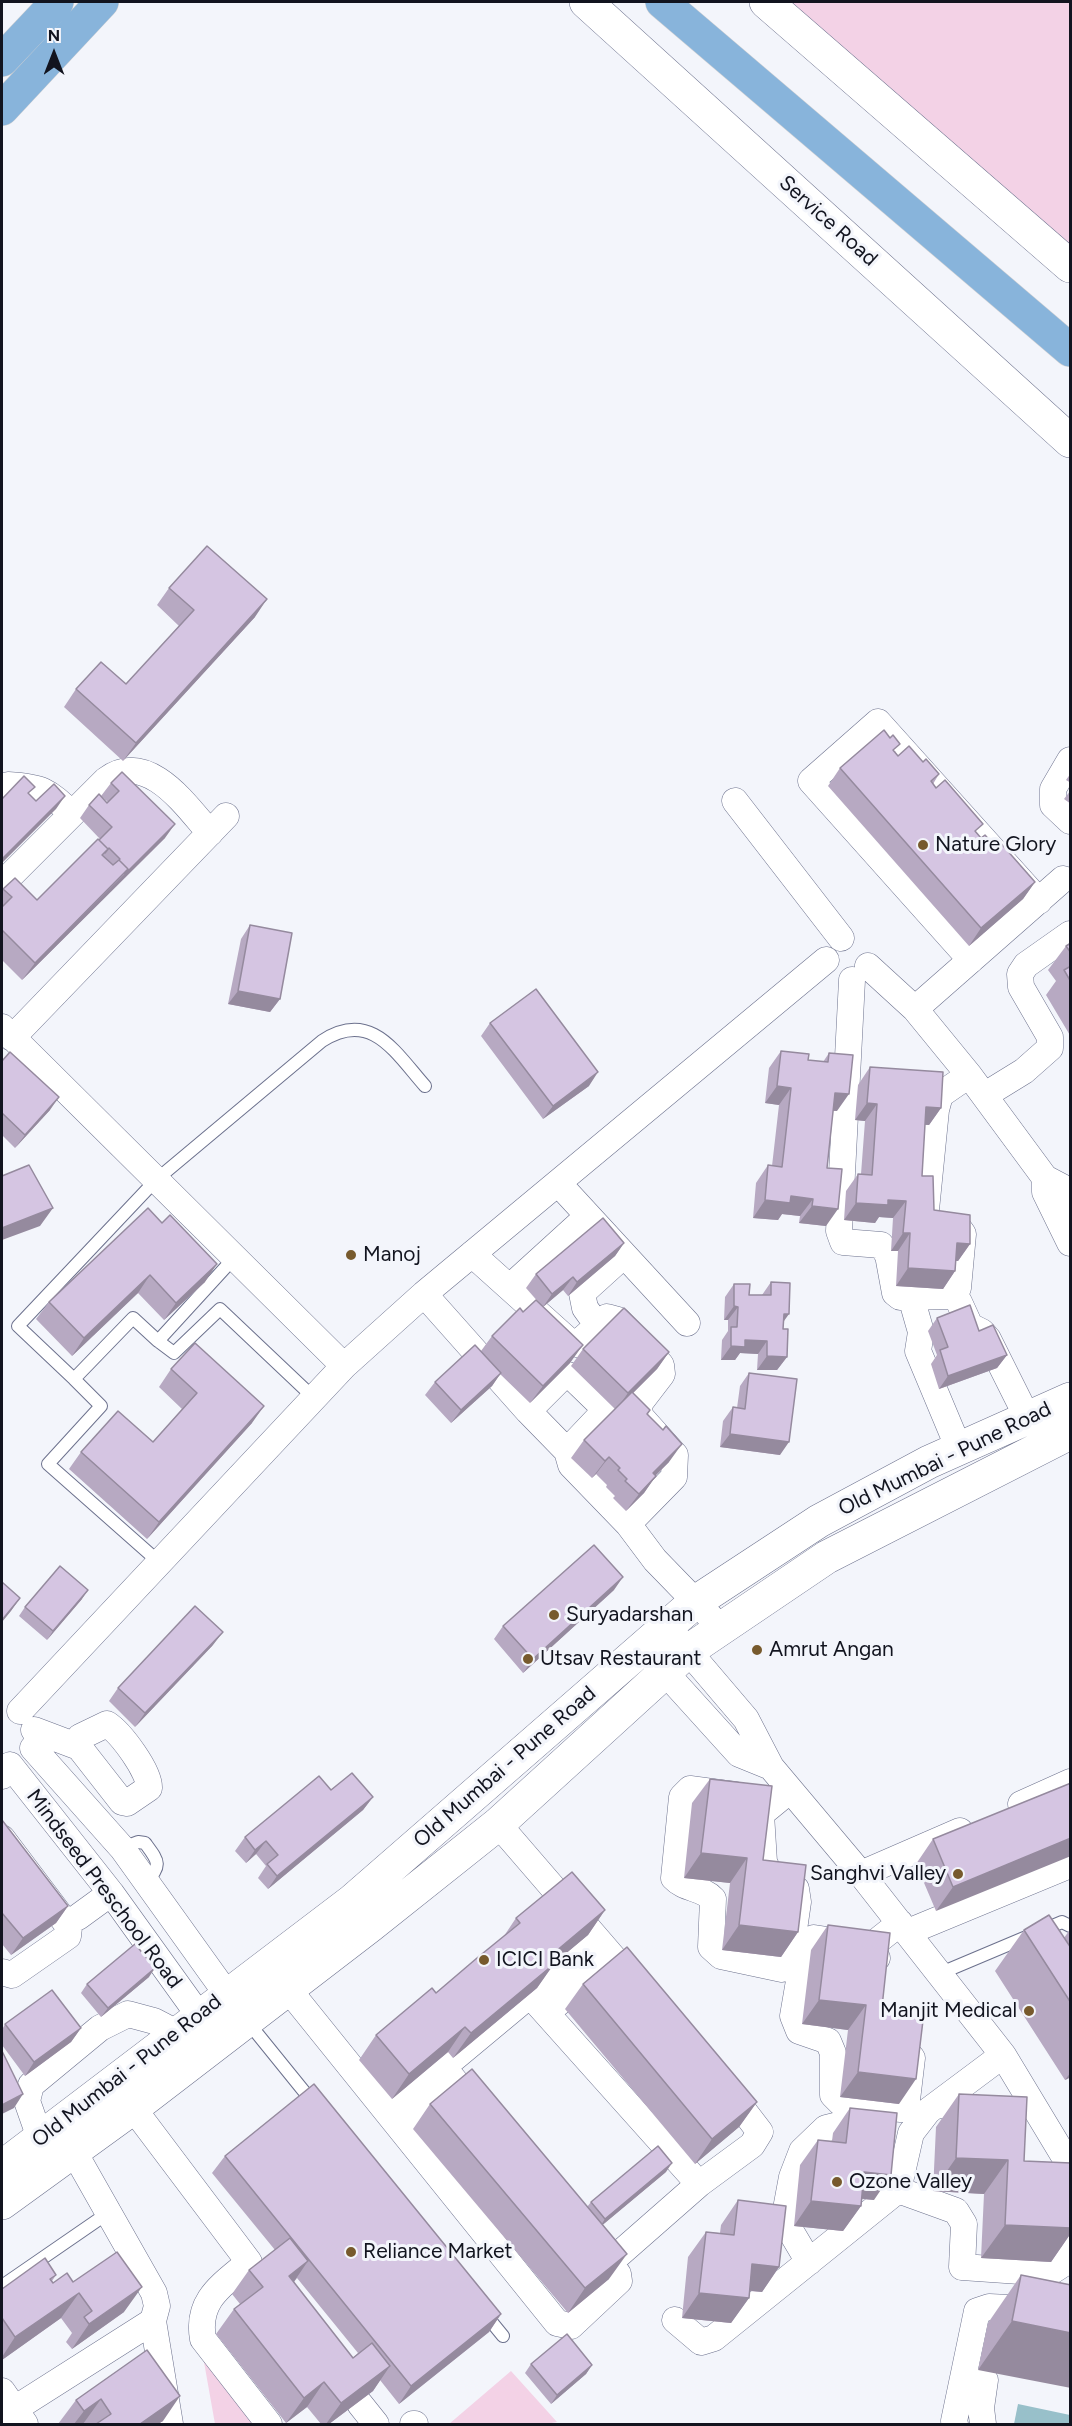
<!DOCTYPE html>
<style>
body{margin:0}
#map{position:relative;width:1072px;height:2426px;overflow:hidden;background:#f3f5fb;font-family:Figtree,sans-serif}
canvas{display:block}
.frame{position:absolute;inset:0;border:3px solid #12141f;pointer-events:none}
.north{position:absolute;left:24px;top:24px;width:60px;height:60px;-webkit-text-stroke:4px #f3f5fb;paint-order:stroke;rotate:0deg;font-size:16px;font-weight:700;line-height:24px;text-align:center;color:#12141f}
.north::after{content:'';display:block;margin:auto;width:21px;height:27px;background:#12141f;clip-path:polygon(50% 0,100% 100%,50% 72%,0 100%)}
</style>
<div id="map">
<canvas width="1072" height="2426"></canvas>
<div class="frame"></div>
<div class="north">N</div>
</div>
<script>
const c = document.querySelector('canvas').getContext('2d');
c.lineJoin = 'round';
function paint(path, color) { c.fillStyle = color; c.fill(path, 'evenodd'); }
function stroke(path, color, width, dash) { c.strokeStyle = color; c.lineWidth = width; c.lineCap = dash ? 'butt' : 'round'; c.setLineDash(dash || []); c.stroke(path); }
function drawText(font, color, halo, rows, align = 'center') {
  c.font = font + ' Figtree,sans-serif'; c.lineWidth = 6; c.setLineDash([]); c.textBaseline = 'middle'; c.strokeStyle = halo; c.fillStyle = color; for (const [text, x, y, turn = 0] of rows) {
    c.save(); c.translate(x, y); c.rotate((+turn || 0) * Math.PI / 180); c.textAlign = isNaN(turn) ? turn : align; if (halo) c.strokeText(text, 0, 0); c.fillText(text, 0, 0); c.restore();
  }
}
paint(new Path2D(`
 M791,2H1070V244L812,21Z
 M216,2353L276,2424H215L204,2362Z
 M511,2371L557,2422L546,2424H449Z`), '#f3d2e6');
paint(new Path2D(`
 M1018,2404L1070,2415V2424H1014Z`), '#98c0ca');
const service = new Path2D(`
 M234,1258L158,1341L133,1318L74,1379L18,1326L156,1180L322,1041C371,1009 395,1052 425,1086
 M158,1341L174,1353L220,1309L314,1398
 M74,1379L101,1406L48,1464L160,1563
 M122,1848L138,1842L145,1843C159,1862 162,1864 146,1883
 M941,1973L1062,1922L1070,1926
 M247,2021L315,2105
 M2,2286L108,2213
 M485,2314L503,2336`);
const minor = new Path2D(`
 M1070,760L1053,789V805L1070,821
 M2,792L8,785C42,787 47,790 72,814
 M735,801L841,938
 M2,884L106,780C148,749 186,806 210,833
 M971,960L811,781L878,722L1039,901
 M868,966L915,1009L969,1075L1045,1178L1062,1187L1070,1201
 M852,980L839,1231L843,1242L881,1245L888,1255L895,1293L900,1297L953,1296L958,1288L963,1234L958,1227H956
 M915,1009L1063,879
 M2,1027L344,1366
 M12,1038L226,816
 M985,1095L1024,1071L1050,1048V1037L1021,987L1020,974L1026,965L1070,934
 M1045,1178V1192L1070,1243
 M558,1183L687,1323
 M926,1210L936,1110L940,1095L969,1075
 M472,1254L570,1342L577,1344L607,1317L618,1320L661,1365L662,1374L639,1404L640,1416L675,1455L674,1477L628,1524
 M510,1287L588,1216
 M424,1294L528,1411L567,1451L571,1465L628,1524L655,1560L721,1628
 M911,1297L921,1332L918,1351L959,1449
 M959,1302L970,1326L982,1332L988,1339L1028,1419
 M598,1326L585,1308L582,1293L624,1255
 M528,1411L565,1374L571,1376L602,1406L603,1413L567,1451
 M653,1659L739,1754L771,1767L746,1719L677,1638
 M20,1711L344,1366L424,1294L826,960
 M34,1730L79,1747L122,1802L127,1803L149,1788C150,1772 121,1733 107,1724L80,1737L79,1747
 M33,1748L122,1848L239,2011
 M771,1767L861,1874L1003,2055L1070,2166
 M2,1776L10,1765L111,1893L211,2032
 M735,1795L690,1789L682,1797L674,1878C685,1890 702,1887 713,1899L711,1947L721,1956L782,1969L789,1964L798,1902L796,1889L771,1877L764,1862L761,1814L789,1791
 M1021,1804L1070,1782
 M498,1824L636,1984
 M2,1838L69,1927L68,1936L12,1975L2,1972
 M861,1874L960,1831
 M78,1917L111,1893
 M908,1932L1070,1865
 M853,1944L814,1938L805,1946L793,2016L799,2031L828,2041L833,2053V2095L841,2103L901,2109L907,2100L912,2058
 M877,1958L871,1946L900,1923
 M274,1979L288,1989L557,2323L571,2326L619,2281L618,2274L593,2244
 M530,1995L699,2184
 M546,2013L613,1958
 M444,2068L478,2109
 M939,2104L982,2114
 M133,2108L249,2262C222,2285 196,2300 203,2339L269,2424
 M388,2113L597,1939
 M402,2130L451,2091
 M40,2138L27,2101L31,2085L100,2028L128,2014L154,2021L177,2033
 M74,2152L154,2293L157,2306L153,2321L170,2424
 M898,2190L956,2211L964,2224L962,2267L1049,2273L1063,2264L1064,2208
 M809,2262L784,2220L792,2177L802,2151L826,2128L842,2124L872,2128
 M609,2263L699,2184L752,2145L760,2132L727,2089
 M675,2320L701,2342L714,2338L898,2190L911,2133L928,2111L1003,2055
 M2,2391L25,2424
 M360,2404L376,2424
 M2,2417L153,2321
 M413,2424H415
 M955,2424L954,2421L977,2311L989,2307L1070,2311
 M983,2424L981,2408L985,2380`);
const secondary = new Path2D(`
 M586,2L1070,441
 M766,2L1070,266
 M2,2167L352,1901L694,1603L819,1521L929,1462L1070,1399
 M2,2203L133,2108L370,1926L498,1824L688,1651L827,1557L1070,1433`);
const trunk = new Path2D(`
 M662,2L1070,350
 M2,60L57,2
 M2,109L102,2`);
stroke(service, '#6c718d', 14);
stroke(minor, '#6c718d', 27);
stroke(secondary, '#6c718d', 34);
stroke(trunk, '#d0d0d2', 34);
stroke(service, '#fff', 12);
stroke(minor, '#fff', 26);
stroke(secondary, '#fff', 33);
stroke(trunk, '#88b4db', 33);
paint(new Path2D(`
 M169,588L255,617L123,761L64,707L76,689L126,684L179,626L157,605Z
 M895,751L898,756L923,762L939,774L933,784L981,838L993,844L1035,882L1023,899L969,946L828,786L840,768Z
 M1071,773V783L1066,780Z
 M111,783L165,838L22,980L2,960V892L3,889L37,900L100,839L80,818L89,805L108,802L101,796Z
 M1071,790V804L1064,799Z
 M250,925L280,999L270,1012L228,1004L241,939Z
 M1071,942V1037L1046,995L1056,981L1048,970L1066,946Z
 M490,1023L589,1086L543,1119L481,1036Z
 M781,1051L808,1060L823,1062L829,1053L837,1111H833L827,1168L826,1226L799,1223L800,1216L782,1214L778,1220L753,1218L756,1183L768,1165L772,1166L779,1105L765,1103L769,1068Z
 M2,1061L50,1110L15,1148L2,1135Z
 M870,1067L941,1108L929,1125H925L922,1176L934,1210L970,1244L958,1261H956L955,1271L943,1289L896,1286L898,1251H891L893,1218L879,1217L875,1223L844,1220L846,1191L858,1174H861L865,1121L855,1120L858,1085Z
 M162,1223L205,1282L164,1320L138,1293L72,1356L36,1319L49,1302Z
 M624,1243L615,1256L568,1296L563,1290L543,1307L570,1363L530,1403L500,1374L492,1386L451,1423L425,1395L435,1382L481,1351L492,1336L523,1312L540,1304L526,1288L536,1274Z
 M771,1282L784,1322L783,1329L787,1357L777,1370H757L758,1354L740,1353L735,1360H721L722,1340L728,1331V1320H724L725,1297L734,1284L749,1295H762Z
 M937,1318L979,1331L1007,1355L997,1368L939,1389L931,1364L937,1355L928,1331Z
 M583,1349L669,1352L657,1369L633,1393L648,1414L669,1462L656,1475L644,1493L626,1511L613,1498L615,1496L606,1487L607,1485L596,1474L592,1478L571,1458L584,1440L615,1409L571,1366Z
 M171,1369L252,1423L147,1539L69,1469L81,1452L153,1442L182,1409L159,1387Z
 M749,1373L780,1455L720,1447L723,1421L733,1407L737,1408L740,1386Z
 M614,1590L523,1673L494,1639L503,1626Z
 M82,1599L47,1640L19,1616L25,1607Z
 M213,1645L135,1727L109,1701L118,1688Z
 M710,1779L763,1860L798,1932L781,1957L722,1950L730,1883L684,1878L692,1803Z
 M1071,1783L936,1911L916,1864L933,1839Z
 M331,1790L373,1797L363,1810L268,1889L258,1878L266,1866L256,1854L246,1863L235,1851L245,1837Z
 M2,1820L68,1906L56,1923L11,1955L2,1944Z
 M605,1910L588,1935L554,1963L537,1988L453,2058L448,2052L392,2099L359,2060L376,2035L436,1993L504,1936L516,1918Z
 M828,1925L882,2007L899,2104L840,2097L848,2030L802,2024L811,1950Z
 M1071,1928V2077L1065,2080L995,1971L1024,1930L1064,1938Z
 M149,1977L101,2017L81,1993L87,1984Z
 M583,1984L757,2102L739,2127L695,2164L565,2009Z
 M5,2024L81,2028L71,2042L25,2076L2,2045V2030Z
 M959,2094L1024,2161L1071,2163V2233L1051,2262L981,2258L984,2194L933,2191L936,2127Z
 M430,2104L587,2207L591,2202L666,2172L602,2225L609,2279L568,2313L413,2129Z
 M850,2108L874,2200L861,2199V2206L843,2231L794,2226L800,2165L818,2140L832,2141L833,2133Z
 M225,2156L501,2314L489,2332L399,2404L380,2380L373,2391L329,2424H321L307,2407L286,2423L216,2334L234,2309L240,2304L232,2294L249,2270L275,2250L212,2173ZM297,2278L358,2353L353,2358L294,2282Z
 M738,2200L779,2267L762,2292L749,2291V2298L731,2323L682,2318L688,2257L706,2232L720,2233L721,2225Z
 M56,2275L52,2281L53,2283L73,2282L124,2312L72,2349L66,2342L72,2333L61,2318L2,2360V2289Z
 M1021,2275L1071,2285L978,2370L988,2323Z
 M147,2350L163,2421L158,2424H58L76,2400Z
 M531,2364L592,2365L586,2374L551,2404L525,2373Z`), '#b7a9c2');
paint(new Path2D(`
 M267,599L255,617L123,761L136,743Z
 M65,796L56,809L2,863V859Z
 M175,824L165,838L22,980L35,963Z
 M1035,882L1023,899L969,946L981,928Z
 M238,991L280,999L270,1012L228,1004Z
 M598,1072L589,1086L543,1119L553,1106Z
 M777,1086L791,1088L779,1105L765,1103Z
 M835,1093L849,1094L837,1111L823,1110Z
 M59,1097L50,1110L15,1148L25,1135Z
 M867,1103L877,1104L865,1121L855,1120Z
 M926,1107L941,1108L929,1125L914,1124Z
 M791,1196L813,1199L800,1216L782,1214L778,1220L753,1218L765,1200Z
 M888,1200L906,1201L893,1218L879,1217L875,1223L844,1220L856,1203Z
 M812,1206L838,1209L826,1226L799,1223Z
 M53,1208L40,1226L2,1240V1228Z
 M903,1233H910L898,1251H891Z
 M624,1243L615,1256L568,1296L577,1282Z
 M957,1243L970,1244L958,1261L945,1260Z
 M217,1264L205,1282L164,1320L176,1303Z
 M908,1268L955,1271L943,1289L896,1286Z
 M150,1275L138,1293L72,1356L84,1338Z
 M573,1277L563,1290L543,1307L552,1294Z
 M734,1306L738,1307L728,1320H724Z
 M784,1314H789L779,1328Z
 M745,1340L767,1341L758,1354L740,1353L735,1360H721L731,1346Z
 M583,1345L570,1363L530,1403L543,1386Z
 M669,1352L657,1369L616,1410L628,1393Z
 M1007,1355L997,1368L939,1389L948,1376Z
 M767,1356L787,1357L777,1370H757Z
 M501,1373L492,1386L451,1423L461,1410Z
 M264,1406L252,1423L147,1539L159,1522Z
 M730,1434L789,1442L780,1455L720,1447Z
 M682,1444L669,1462L641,1490L653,1473Z
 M609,1457L596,1474L592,1478L605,1461Z
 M656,1476L644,1493L626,1511L639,1494Z
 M623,1577L614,1590L523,1673L533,1659Z
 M88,1590L82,1599L47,1640L53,1631Z
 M20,1598L11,1611L2,1622V1620Z
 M223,1632L213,1645L135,1727L145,1713Z
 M373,1797L363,1810L268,1889L277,1876Z
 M1071,1838V1856L936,1911L953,1887Z
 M266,1841L256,1854L246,1863L255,1850Z
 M701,1853L747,1858L730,1883L684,1878Z
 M68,1906L56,1923L11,1955L23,1938Z
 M605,1910L588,1935L532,1982L549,1957Z
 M739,1925L798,1932L781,1957L722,1950Z
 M554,1964L537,1988L453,2058L471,2033Z
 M155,1968L149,1977L101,2017L108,2008Z
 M819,2000L866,2005L848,2030L802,2024Z
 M465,2027L448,2052L392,2099L409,2074Z
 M81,2028L71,2042L25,2076L34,2062Z
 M858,2072L916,2079L899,2104L840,2097Z
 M1071,2072V2077L1065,2080Z
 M23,2094L14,2108L2,2114V2105Z
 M757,2102L739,2127L695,2164L712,2139Z
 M956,2158L1008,2160L984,2194L933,2191Z
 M672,2163L666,2172L599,2228L605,2219Z
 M864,2172L891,2175L874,2200L847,2197Z
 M811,2201L861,2206L843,2231L794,2226Z
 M1005,2225L1071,2228V2233L1051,2262L981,2258Z
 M627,2254L609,2279L568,2313L585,2288Z
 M308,2261L291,2286L289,2276Z
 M752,2264L779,2267L762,2292L735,2289Z
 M142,2287L124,2312L72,2349L89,2324Z
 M79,2293L61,2318L2,2360V2357L15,2337Z
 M699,2293L749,2298L731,2323L682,2318Z
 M501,2314L489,2332L399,2404L411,2386Z
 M1012,2321L1071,2333V2388L978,2370Z
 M592,2365L586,2374L551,2404L557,2395Z
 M390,2366L373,2391L329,2424H326L341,2403Z
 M324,2382L307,2407L286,2423L304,2398Z
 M180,2396L163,2421L158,2424H140Z
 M101,2399L83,2424H74L84,2411Z`), '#958a9e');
const building = new Path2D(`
 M207,546L267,599L136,743L76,689L101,662L126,684L194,610L169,588Z
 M884,730L890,738L893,735L900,744L893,750L898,756L909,746L923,762L926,759L939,774L931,781L936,788L945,780L983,824L975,831L981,838L985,835L993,844L998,840L1035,882L981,928L840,768Z
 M122,772L175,824L125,874L128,869L119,860L120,859L109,848L105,853L108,849L99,840L112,827L89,805L99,794L107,803L119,791L111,783Z
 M24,776L35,787L28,793L36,801L54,784L65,796L2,859V799Z
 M98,839L108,849L102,855L113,865L119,860L128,869L35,963L2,930V907L12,897L3,889L15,878L37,900Z
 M250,925L292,933L280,999L238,991Z
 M1071,943V953L1066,946Z
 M1071,966V982L1064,970Z
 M536,989L598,1072L553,1106L490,1023Z
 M781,1051L809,1054L808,1060L828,1062L829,1053L853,1055L849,1094L835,1093L827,1168L842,1169L838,1209L812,1206L813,1199L791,1196L790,1203L765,1200L768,1165L782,1167L791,1088L777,1086Z
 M10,1052L59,1097L25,1135L2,1113V1061Z
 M870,1067L943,1072L941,1108L926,1107L922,1176H933L934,1210L970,1215V1244L957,1243L955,1271L908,1268L910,1233H903L906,1201L888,1200V1205L856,1203L858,1174L872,1175L877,1104L867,1103Z
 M29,1165L53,1208L2,1228V1176Z
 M148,1208L162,1223L170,1215L217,1264L176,1303L150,1275L84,1338L49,1302Z
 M603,1218L624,1243L577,1282L573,1277L552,1294L536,1274Z
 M771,1282L790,1283L789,1314H784L783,1329H788L787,1357L767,1356V1341L745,1340V1347L731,1346V1327H737L738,1307L734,1306V1284H750L749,1295H771Z
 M536,1300L583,1345L543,1386L492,1336L520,1308L523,1312Z
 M970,1305L979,1331L993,1325L1007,1355L948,1376L940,1350L948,1347L937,1318Z
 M624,1308L669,1352L628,1393L583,1349Z
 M195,1343L264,1406L159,1522L81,1452L118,1411L153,1442L197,1393L171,1369Z
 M475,1345L501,1373L461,1410L435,1382Z
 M749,1373L797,1379L789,1442L730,1434L733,1407L745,1409Z
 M632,1392L650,1410L647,1414L663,1430L666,1426L682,1444L653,1473L656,1476L639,1494L625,1481L627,1479L618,1470L620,1468L609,1457L605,1461L584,1440Z
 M594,1545L623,1577L533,1659L503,1626Z
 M60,1566L88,1590L53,1631L25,1607Z
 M2,1582L20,1598L2,1620Z
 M195,1606L223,1632L145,1713L118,1688Z
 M352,1773L373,1797L277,1876L267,1864L278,1855L266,1841L255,1850L245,1837L319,1776L331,1790Z
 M710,1779L772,1786L763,1860L806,1865L798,1932L739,1925L747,1858L701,1853Z
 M1071,1783V1838L953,1887L933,1839Z
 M2,1820L68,1906L23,1938L2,1913Z
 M572,1872L605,1910L549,1957L554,1964L512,1999L471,2033L465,2027L409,2074L376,2035L432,1988L436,1993L477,1958L520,1923L516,1918Z
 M1049,1915L1071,1948V2003L1024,1930Z
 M828,1925L890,1933L882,2007L924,2012L916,2079L858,2072L866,2005L819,2000Z
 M135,1944L155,1968L108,2008L87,1984Z
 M627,1947L757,2102L712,2139L583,1984Z
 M52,1990L81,2028L34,2062L5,2024Z
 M2,2051L23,2094L2,2105Z
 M472,2069L627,2254L585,2288L430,2104Z
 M314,2084L501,2314L411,2386L225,2156Z
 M959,2094L1027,2097L1024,2161L1071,2163V2228L1005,2225L1008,2160L956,2158Z
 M850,2108L897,2113L891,2175L864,2172L861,2206L811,2201L818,2140L846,2143Z
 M658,2146L672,2163L605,2219L591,2202Z
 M738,2200L786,2206L779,2267L752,2264L749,2298L699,2293L706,2232L734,2235Z
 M290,2238L308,2261L289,2276L353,2358L372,2343L390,2366L341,2403L324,2382L304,2398L234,2309L263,2287L249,2270Z
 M117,2252L142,2287L89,2324L84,2317L92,2311L79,2293L15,2337L2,2318V2289L45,2258L56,2275L50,2279L53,2283L67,2273L73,2282Z
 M1021,2275L1071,2285V2333L1012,2321Z
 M567,2334L592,2365L557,2395L531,2364Z
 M147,2350L180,2396L140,2424H96L111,2414L101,2399L84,2411L76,2400Z`);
paint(building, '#d5c5e2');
stroke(building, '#958a9e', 1.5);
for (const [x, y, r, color] of [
 [923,845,6,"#775a2d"],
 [351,1255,6,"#775a2d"],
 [554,1615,6,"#775a2d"],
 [757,1650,6,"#775a2d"],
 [528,1659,6,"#775a2d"],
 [958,1874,6,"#775a2d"],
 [484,1960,6,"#775a2d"],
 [1029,2011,6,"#775a2d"],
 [837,2182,6,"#775a2d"],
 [351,2252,6,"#775a2d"]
]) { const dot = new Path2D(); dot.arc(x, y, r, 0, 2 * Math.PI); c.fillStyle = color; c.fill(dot); stroke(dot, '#f3f5fb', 2); }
drawText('21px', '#12141f', '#f3f5fb', [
 ["Service Road",828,221,42],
 ["Old Mumbai - Pune Road",945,1459,-26],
 ["Old Mumbai - Pune Road",505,1767,-41],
 ["Mindseed Preschool Road",104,1889,53],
 ["Old Mumbai - Pune Road",127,2071,-38]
]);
drawText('21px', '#12141f', '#f3f5fb', [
 ["Nature Glory",935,845],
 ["Manoj",363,1255],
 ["Suryadarshan",566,1615],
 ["Amrut Angan",769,1650],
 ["Utsav Restaurant",540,1659],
 ["Sanghvi Valley",946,1874,"right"],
 ["ICICI Bank",496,1960],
 ["Manjit Medical",1017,2011,"right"],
 ["Ozone Valley",849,2182],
 ["Reliance Market",363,2252]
], 'left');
</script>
